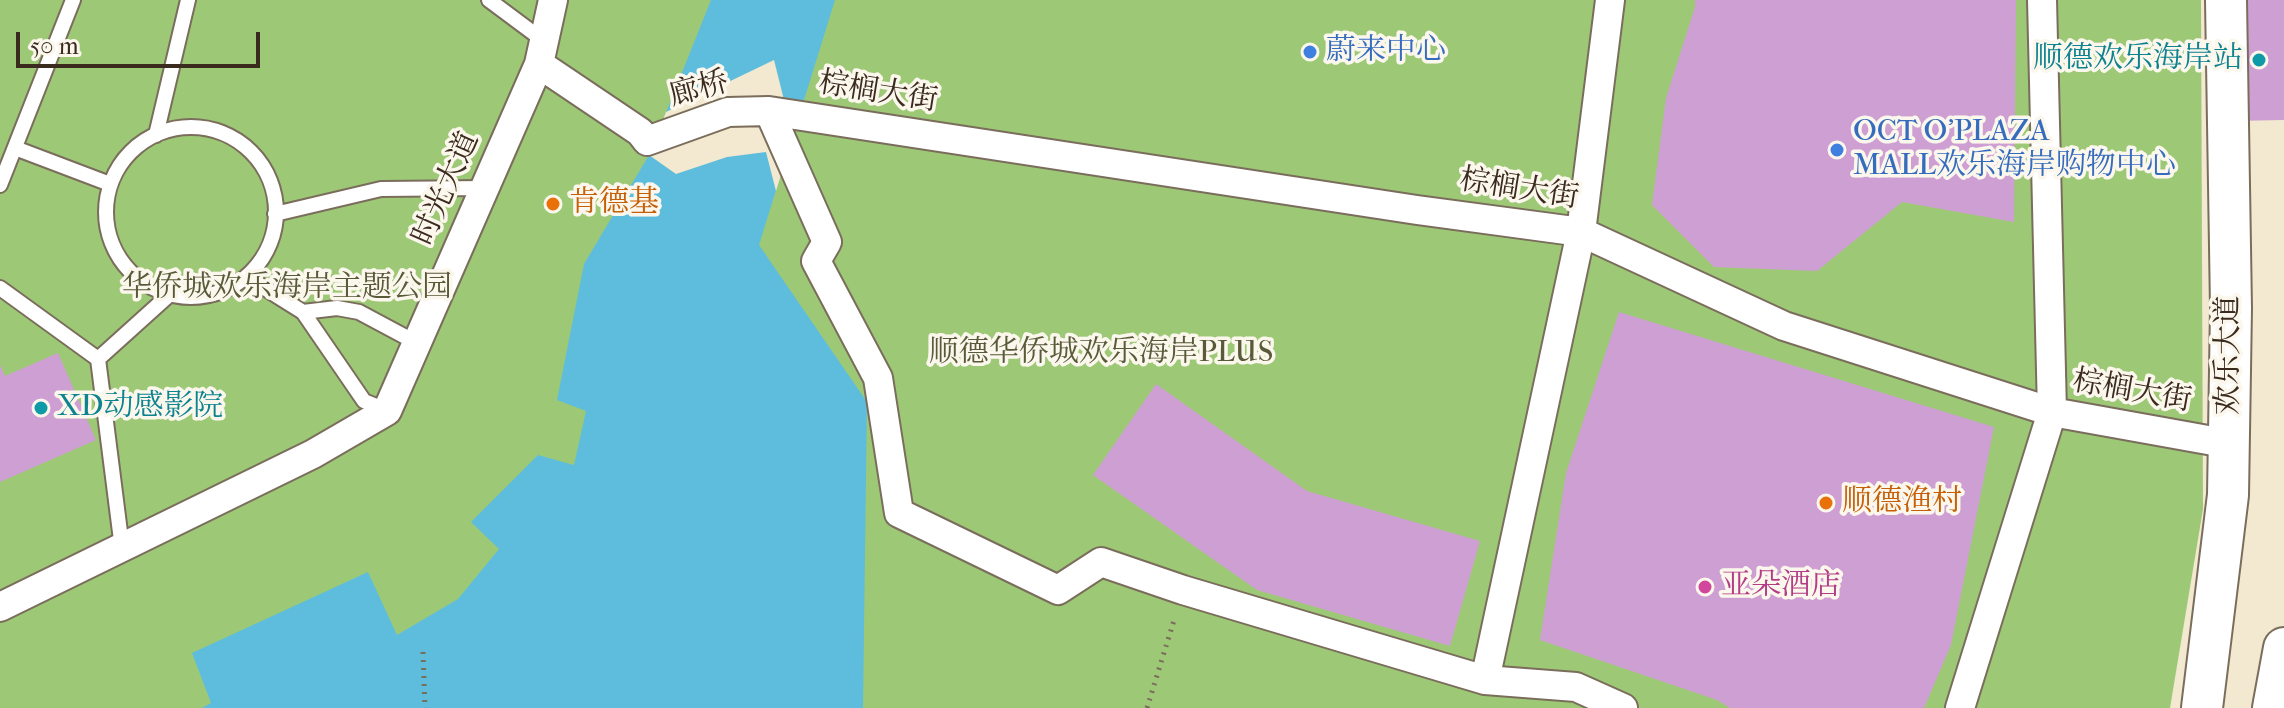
<!DOCTYPE html>
<meta charset="utf-8">
<style>
body{margin:0}
#map{position:relative;width:2284px;height:708px;overflow:hidden;background:#f2e9d0;font-family:"IM FELL French Canon",serif}
canvas{display:block}
.scale{position:absolute;left:16px;top:32px;width:244px;height:36px;box-sizing:border-box;border:4px solid #3b2a1e;border-top:0;padding-left:10px;font-size:24px;line-height:28px;white-space:nowrap;color:#3b2a1e;-webkit-text-stroke:6px #fbf7ec;paint-order:stroke}
</style>
<div id="map">
<canvas width="2284" height="708"></canvas>
<div class="scale">50 m</div>
</div>
<script>
const c = document.querySelector('canvas').getContext('2d');
c.lineJoin = 'round';
function paint(path, color) { c.fillStyle = color; c.fill(path, 'evenodd'); }
function stroke(path, color, width, dash) { c.strokeStyle = color; c.lineWidth = width; c.lineCap = dash ? 'butt' : 'round'; c.setLineDash(dash || []); c.stroke(path); }
function drawText(font, color, halo, rows, align = 'center') {
  c.font = font + ' "IM FELL French Canon","Noto Serif SC",serif'; c.lineWidth = 7; c.setLineDash([]); c.textBaseline = 'middle'; c.strokeStyle = halo; c.fillStyle = color; for (const [text, x, y, turn = 0] of rows) {
    c.save(); c.translate(x, y); c.rotate((+turn || 0) * Math.PI / 180); c.textAlign = isNaN(turn) ? turn : align; if (halo) c.strokeText(text, 0, 0); c.fillText(text, 0, 0); c.restore();
  }
}
paint(new Path2D(`
 M0,0H2201L2203,509L2170,708H0Z`), '#9dc977');
paint(new Path2D(`
 M711,0H835L759,245L867,402L863,708H202L211,703L192,653L368,572L397,635L458,599L499,549L471,522L538,455L574,465L586,411L557,400L584,264L649,155Z`), '#5ebddc');
paint(new Path2D(`
 M774,60L793,136L776,191L766,152L727,157L676,174L649,155L666,112Z`), '#f2e9d0');
paint(new Path2D(`
 M1695,0H2016L2014,222L1902,202L1817,271L1714,267L1652,205L1666,98L1695,7Z
 M2234,0H2284V120L2234,121Z
 M1619,312L1994,427L1951,645L1924,708H1730L1717,700L1540,640L1566,473Z
 M58,353L96,440L0,482V365L5,376Z
 M1156,384L1307,491L1480,541L1450,646L1257,590L1093,475Z`), '#ce9fd2');
const lane = new Path2D(`
 M489,0L544,41
 M106 212a85 85 0 1 1 170 0a85 85 0 1 1-170 0Z
 M156,135L188,0
 M15,148L110,184
 M0,185L73,0
 M275,214L381,189L485,188
 M247,277L303,312L337,308L359,312L417,343
 M0,288L98,359L122,548
 M303,312L364,401L386,410
 M98,359L169,295`);
const street = new Path2D(`
 M539,64L640,132L647,141L728,112L769,111L1417,210L1581,232L1784,326L2052,412L2230,444
 M769,111L827,242L816,261L878,378L899,513L1058,590L1101,562L1183,590L1485,680L1576,687L1623,708
 M0,607L313,454L387,411L539,64L553,0
 M1485,680L1581,232L1610,0
 M1960,708L2052,412L2042,0`);
const secondary = new Path2D(`
 M2202,708L2228,495L2231,308L2226,0
 M2273,708L2284,648`);
stroke(lane, '#7b6d5c', 18);
stroke(street, '#7b6d5c', 32);
stroke(secondary, '#7b6d5c', 44);
stroke(new Path2D(`
 M423,652L425,708
 M1147,708L1175,617`), '#7b6d5c', 5, [2, 6]);
stroke(lane, '#fff', 14);
stroke(street, '#fff', 28);
stroke(secondary, '#fff', 40);
for (const [x, y, r, color] of [
 [1310,52,8,"#3f7fe0"],
 [2259,60,8,"#0f9aa8"],
 [1837,150,8,"#3f7fe0"],
 [553,204,8,"#e8710a"],
 [41,408,8,"#0f9aa8"],
 [1826,503,8,"#e8710a"],
 [1705,587,8,"#d1479c"]
]) { const dot = new Path2D(); dot.arc(x, y, r, 0, 2 * Math.PI); c.fillStyle = color; c.fill(dot); stroke(dot, '#fbf7ec', 3); }
drawText('30px', '#366cbe', '#fbf7ec', [
 ["蔚来中心",1326,52],
 ["OCT O'PLAZA",1853,133],
 ["MALL欢乐海岸购物中心",1853,167]
], 'left');
drawText('30px', '#0d838f', '#fbf7ec', [
 ["顺德欢乐海岸站",2243,60],
 ["XD动感影院",57,408,"left"]
], 'right');
drawText('30px', '#3b2a1e', '#fbf7ec', [
 ["廊桥",699,90,-15],
 ["棕榈大街",878,93,9],
 ["时光大道",447,189,-66],
 ["棕榈大街",1519,190,9],
 ["欢乐大道",2230,355,-90],
 ["棕榈大街",2132,392,10]
]);
drawText('30px', '#c56008', '#fbf7ec', [
 ["肯德基",569,204],
 ["顺德渔村",1842,503]
], 'left');
drawText('30px', '#585a39', '#fbf7ec', [
 ["华侨城欢乐海岸主题公园",287,289],
 ["顺德华侨城欢乐海岸PLUS",1101,354]
]);
drawText('30px', '#b23c85', '#fbf7ec', [
 ["亚朵酒店",1721,587]
], 'left');
</script>
